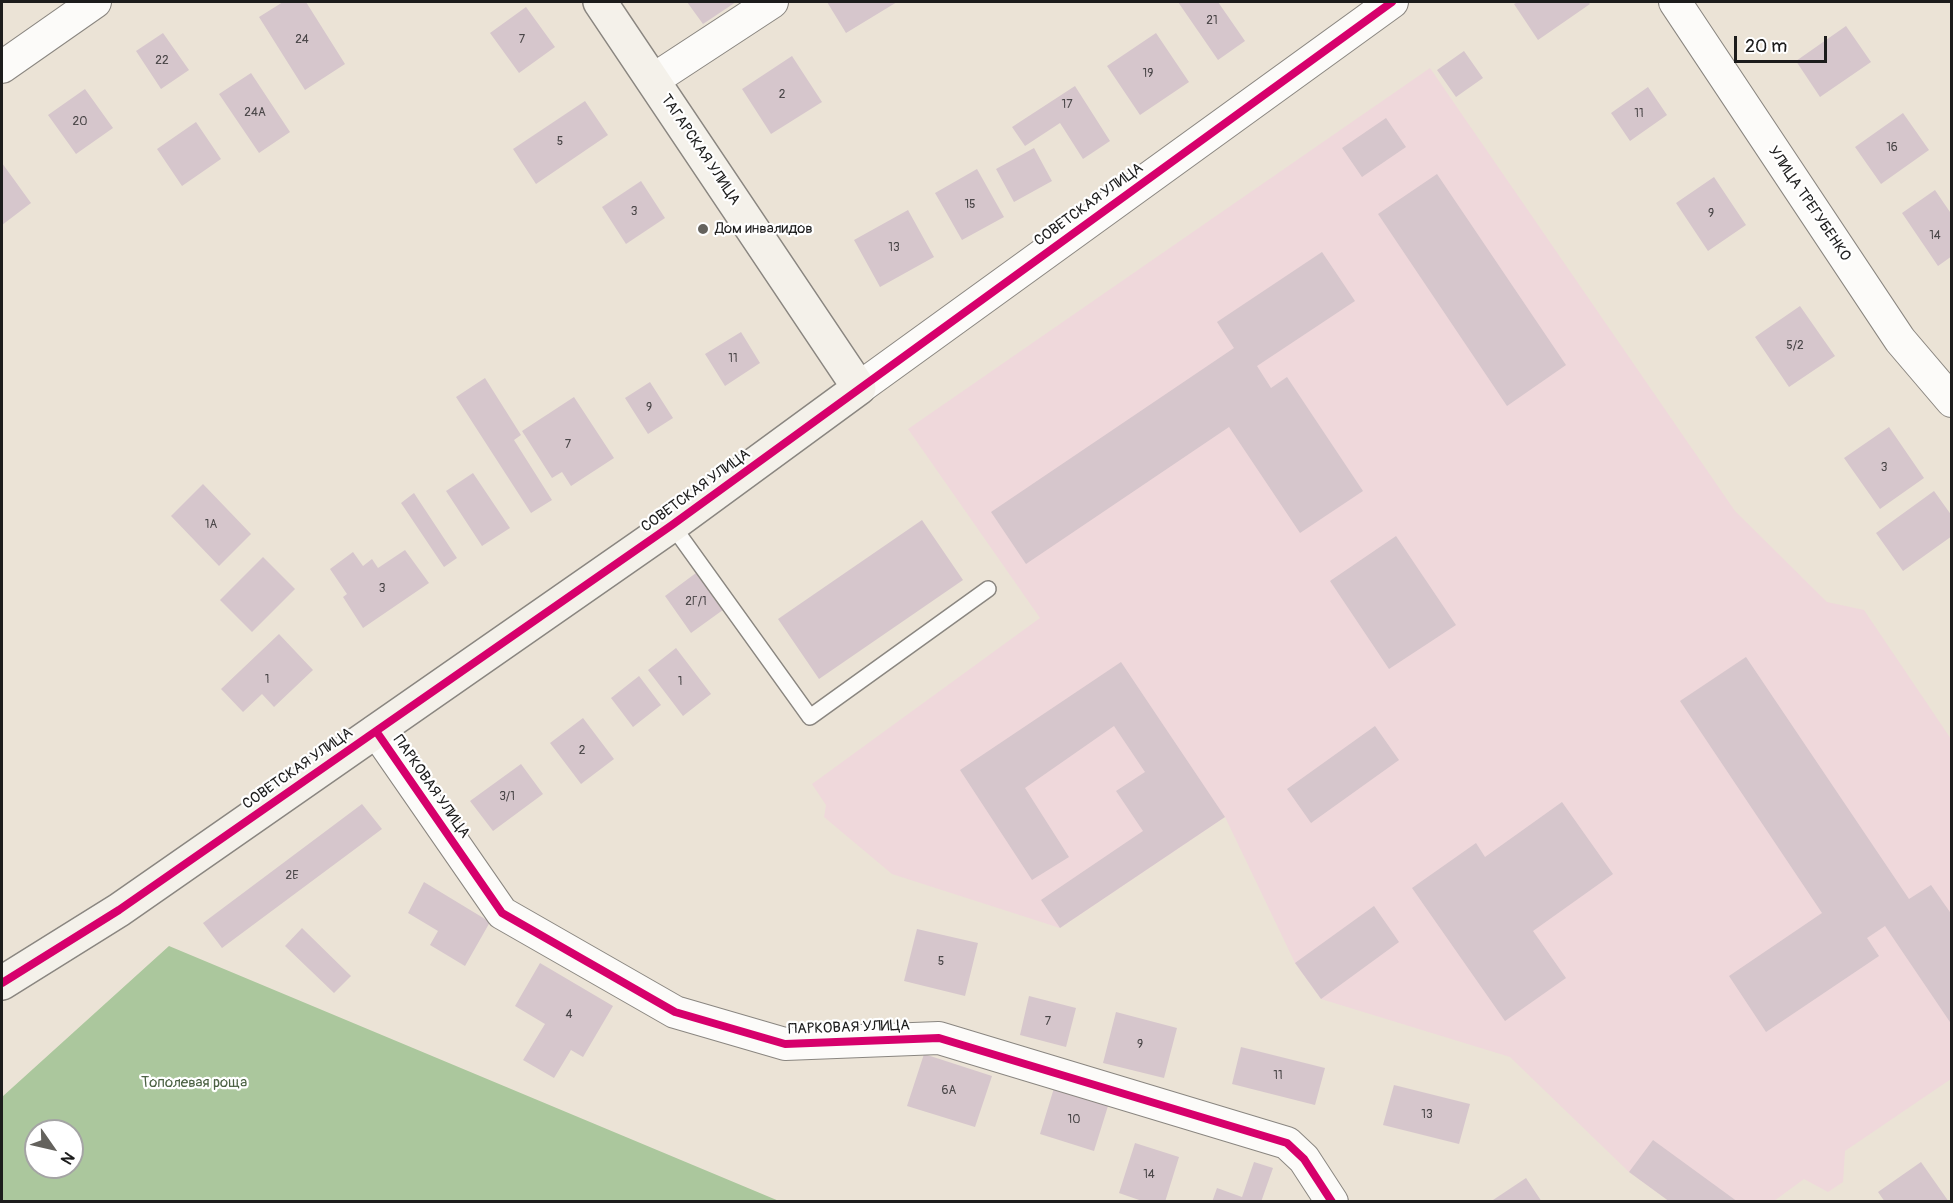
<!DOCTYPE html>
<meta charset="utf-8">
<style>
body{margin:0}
#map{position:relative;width:1953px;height:1203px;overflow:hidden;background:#ebe3d6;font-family:Pangolin,sans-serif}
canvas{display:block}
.frame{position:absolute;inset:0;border:3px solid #1c1c1c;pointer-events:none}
.north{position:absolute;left:24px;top:1119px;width:60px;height:60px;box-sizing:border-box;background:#fff;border:2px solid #a4a4a4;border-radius:50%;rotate:124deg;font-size:16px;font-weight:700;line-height:24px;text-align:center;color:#1c1c1c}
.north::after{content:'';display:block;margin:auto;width:21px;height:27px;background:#64625d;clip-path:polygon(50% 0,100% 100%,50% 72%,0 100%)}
.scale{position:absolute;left:1734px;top:36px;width:93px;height:27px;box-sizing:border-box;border:3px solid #1c1c1c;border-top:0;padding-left:8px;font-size:18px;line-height:21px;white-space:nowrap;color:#1c1c1c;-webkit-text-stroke:4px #fff;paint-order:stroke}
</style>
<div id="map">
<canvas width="1953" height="1203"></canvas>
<div class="frame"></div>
<div class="north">N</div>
<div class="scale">20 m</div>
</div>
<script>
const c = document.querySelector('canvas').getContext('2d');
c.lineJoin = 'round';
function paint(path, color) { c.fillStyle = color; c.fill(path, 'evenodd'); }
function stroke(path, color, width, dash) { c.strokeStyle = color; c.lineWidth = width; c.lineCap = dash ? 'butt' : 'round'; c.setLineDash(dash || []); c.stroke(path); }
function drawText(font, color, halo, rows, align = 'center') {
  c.font = font + ' Pangolin,sans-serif'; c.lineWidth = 4.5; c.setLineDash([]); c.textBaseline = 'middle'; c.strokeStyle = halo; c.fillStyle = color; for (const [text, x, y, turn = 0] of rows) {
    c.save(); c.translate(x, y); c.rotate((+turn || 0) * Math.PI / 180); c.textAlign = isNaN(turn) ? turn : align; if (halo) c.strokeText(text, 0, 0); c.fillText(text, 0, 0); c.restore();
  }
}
paint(new Path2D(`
 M1430,68L1735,511L1827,602L1864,610L1951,739V1079L1845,1151L1843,1182L1828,1192L1804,1179L1774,1201H1670L1629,1172L1510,1057L1321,999L1295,963L1225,817L1060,928L892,874L824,817L826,805L812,784L1040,618L908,429Z`), '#efd8db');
paint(new Path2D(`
 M169,946L779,1201H2V1097ZM36,1131H72V1167H36Z`), '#abc79d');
paint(new Path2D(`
 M283,2H306L345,64L305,90L259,17Z
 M687,2H736L703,24Z
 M827,2H897L846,33Z
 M1178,2H1218L1245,41L1218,60Z
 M1518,2H1588L1590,4L1538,40L1514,4Z
 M526,7L555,47L519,73L490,33Z
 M1846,26L1871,62L1820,97L1796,61Z
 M163,33L189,70L161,89L136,51Z
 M1156,33L1189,82L1140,115L1107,66Z
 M1464,51L1483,78L1456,97L1437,70Z
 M792,56L822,102L771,134L742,89Z
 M251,73L290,132L259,153L219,94Z
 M1075,86L1110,141L1083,159L1060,123L1025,146L1012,127Z
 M1648,87L1667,115L1630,141L1611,113Z
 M85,89L113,128L76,154L48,115Z
 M585,101L608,135L536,184L513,149Z
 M1903,113L1929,150L1881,184L1855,147Z
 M1386,118L1406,147L1362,177L1342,148Z
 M196,122L221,159L182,186L157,149Z
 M1034,148L1052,181L1014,202L996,169Z
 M2,163L31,203L2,225Z
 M977,169L1004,217L962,240L935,193Z
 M1437,174L1566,365L1507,406L1378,214Z
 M1714,177L1746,225L1708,251L1676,203Z
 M641,181L665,218L626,244L602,207Z
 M1935,190L1952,215V256L1938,266L1902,213Z
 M908,210L934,257L880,287L854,240Z
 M1322,252L1355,301L1257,366L1271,388L1287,377L1363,491L1300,533L1229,427L1026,564L991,512L1234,348L1217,322Z
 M1800,306L1835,356L1789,387L1755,337Z
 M741,332L760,363L725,386L705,354Z
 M485,378L521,435L514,440L552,500L531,513L456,397Z
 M650,382L673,418L648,434L625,398Z
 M574,397L614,458L571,486L562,472L552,478L522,431Z
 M1889,427L1924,478L1880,509L1844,458Z
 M473,473L510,528L482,546L446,491Z
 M203,484L251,534L219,566L171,516Z
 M1934,491L1952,516V536L1903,571L1876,533Z
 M414,493L457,558L444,567L401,503Z
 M922,520L963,580L819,679L778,619Z
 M1396,536L1456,625L1389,669L1330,581Z
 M405,550L429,583L363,628L343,597L347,594L330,569L353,552L363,566L372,559L378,568Z
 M263,557L295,589L252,632L220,600Z
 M700,570L727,607L691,633L665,596Z
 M279,634L313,670L274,707L262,694L243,712L221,689Z
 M676,648L711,694L683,716L648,670Z
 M1746,657L1909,899L1931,885L1952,915V1025L1885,926L1867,938L1879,956L1766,1032L1729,976L1822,913L1680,701Z
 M1121,662L1225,817L1060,928L1041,900L1143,831L1116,791L1145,772L1114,726L1025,788L1069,857L1032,880L960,770Z
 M639,676L661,705L633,727L611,698Z
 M583,718L614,759L581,784L550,743Z
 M1375,726L1399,760L1311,823L1287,789Z
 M521,764L543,794L493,831L470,801Z
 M1562,802L1613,874L1533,931L1566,978L1505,1021L1412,888L1476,843L1485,857Z
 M362,804L382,829L222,948L203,923Z
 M424,882L490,922L465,966L430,945L438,931L408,913Z
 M1374,906L1399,942L1321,999L1295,963Z
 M302,928L351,976L334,993L285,946Z
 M917,929L978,943L965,996L904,981Z
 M540,963L613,1006L583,1057L571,1050L554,1078L523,1060L545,1024L515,1006Z
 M1029,996L1076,1008L1066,1047L1020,1035Z
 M1116,1012L1177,1028L1164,1078L1103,1063Z
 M1241,1047L1325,1068L1315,1105L1232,1084Z
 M924,1054L992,1076L975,1127L907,1106Z
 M1394,1085L1470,1104L1459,1144L1383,1125Z
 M1054,1088L1108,1106L1094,1151L1040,1134Z
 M1653,1140L1738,1202H1670L1629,1172Z
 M1135,1143L1179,1157L1165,1202H1145L1119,1193Z
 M1254,1162L1273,1168L1261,1202H1212L1217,1188L1242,1197Z
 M1921,1162L1949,1202H1885L1878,1192Z
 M1526,1178L1542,1202H1490Z`), '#d6c6cc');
const lane = new Path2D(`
 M672,525L810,717L988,589`);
const street = new Path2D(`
 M1675,2L1900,340L1952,401
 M2,67L95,2
 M653,80L772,2
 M859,388L1392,2
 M376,731L502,913L675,1012L785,1044L939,1038L1287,1143L1304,1159L1332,1202`);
const secondary = new Path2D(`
 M2,983L119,910L672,525L859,388L600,2`);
stroke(lane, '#8a8680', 18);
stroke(street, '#8a8680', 34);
stroke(secondary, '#8a8680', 36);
stroke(lane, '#fcfbf9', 15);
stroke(street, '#fcfbf9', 32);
stroke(secondary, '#f4f1ea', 33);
stroke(new Path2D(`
 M376,731L502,913L675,1012L785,1044L939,1038L1287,1143L1304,1159L1332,1202
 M2,983L119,910L672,525L1392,2`), '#d6006c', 8);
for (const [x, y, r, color] of [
 [703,229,6,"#64625d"]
]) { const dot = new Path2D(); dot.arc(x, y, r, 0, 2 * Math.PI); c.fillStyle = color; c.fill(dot); stroke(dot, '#fff', 2); }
drawText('12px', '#4a4648', null, [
 ["21",1212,21],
 ["24",302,40],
 ["7",522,40],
 ["22",162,61],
 ["19",1148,74],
 ["2",782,95],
 ["17",1067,105],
 ["24А",255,113],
 ["11",1639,114],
 ["20",80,122],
 ["5",560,142],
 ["16",1892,148],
 ["15",970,205],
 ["3",634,212],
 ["9",1711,214],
 ["14",1935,236],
 ["13",894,248],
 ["5/2",1795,346],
 ["11",733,359],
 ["9",649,408],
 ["7",568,445],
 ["3",1884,468],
 ["1А",211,525],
 ["3",382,589],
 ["2Г/1",696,602],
 ["1",267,680],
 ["1",680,682],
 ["2",582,751],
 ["3/1",507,797],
 ["2Е",292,876],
 ["5",941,962],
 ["4",569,1015],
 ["7",1048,1022],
 ["9",1140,1045],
 ["11",1278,1076],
 ["6А",949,1091],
 ["13",1427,1115],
 ["10",1074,1120],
 ["14",1149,1175]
]);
drawText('15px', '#1c1c1c', '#fff', [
 ["ТАГАРСКАЯ УЛИЦА",700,150,56],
 ["УЛИЦА ТРЕГУБЕНКО",1809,204,56],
 ["СОВЕТСКАЯ УЛИЦА",1089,205,-36],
 ["СОВЕТСКАЯ УЛИЦА",696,491,-36],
 ["СОВЕТСКАЯ УЛИЦА",298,769,-35],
 ["ПАРКОВАЯ УЛИЦА",431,787,55],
 ["ПАРКОВАЯ УЛИЦА",849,1028,-2]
]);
drawText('15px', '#1c1c1c', '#fff', [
 ["Дом инвалидов",715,229]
], 'left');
drawText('15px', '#4c6244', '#fff', [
 ["Тополевая роща",194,1083]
]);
</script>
